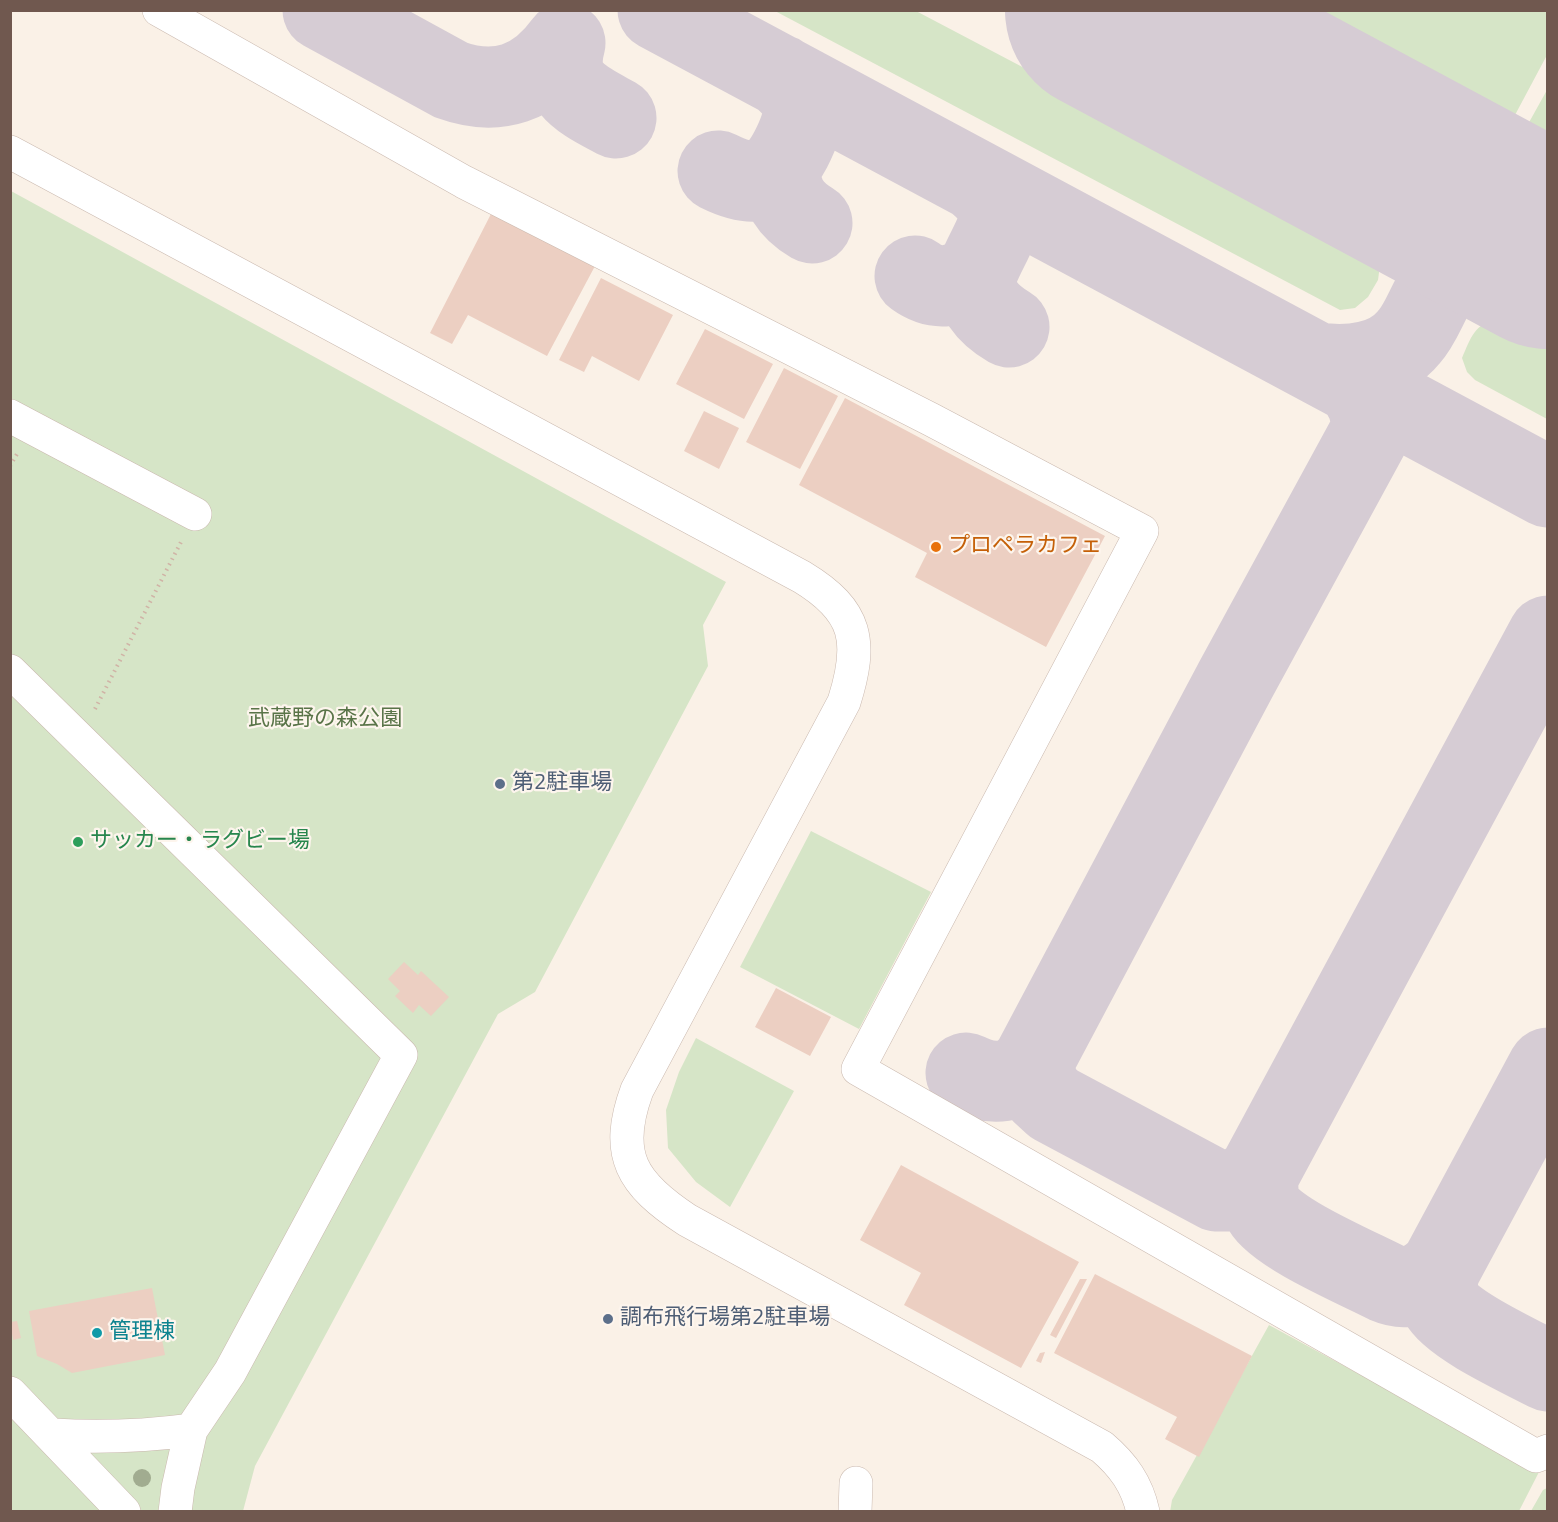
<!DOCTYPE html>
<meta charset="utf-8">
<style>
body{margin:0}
#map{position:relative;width:1558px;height:1522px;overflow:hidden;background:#faf1e7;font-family:"Titillium Web",sans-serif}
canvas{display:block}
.frame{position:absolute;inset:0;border:12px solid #70584f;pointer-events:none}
</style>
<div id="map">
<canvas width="1558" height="1522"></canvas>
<div class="frame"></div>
</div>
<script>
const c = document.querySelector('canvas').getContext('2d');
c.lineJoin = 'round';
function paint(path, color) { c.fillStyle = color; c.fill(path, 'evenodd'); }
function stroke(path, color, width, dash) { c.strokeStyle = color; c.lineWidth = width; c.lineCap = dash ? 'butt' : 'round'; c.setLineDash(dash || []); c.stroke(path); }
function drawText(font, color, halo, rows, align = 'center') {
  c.font = font + ' "Titillium Web","Noto Sans JP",sans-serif'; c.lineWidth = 4.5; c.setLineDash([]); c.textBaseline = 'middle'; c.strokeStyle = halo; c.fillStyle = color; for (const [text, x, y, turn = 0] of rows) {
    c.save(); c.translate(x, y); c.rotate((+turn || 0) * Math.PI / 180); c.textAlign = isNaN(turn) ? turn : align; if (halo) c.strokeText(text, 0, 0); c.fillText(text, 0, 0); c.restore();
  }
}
paint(new Path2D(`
 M775,11H916L1374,252L1380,265L1378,280L1368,297L1355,308L1340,310Z
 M1284,11H1547V55L1507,130Z
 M1547,90L1548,137H1547L1527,126Z
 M11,191L726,582L703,625L708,666L535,992L498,1014L255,1466L243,1511H11Z
 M1498,320L1512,321L1547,340V419L1475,380L1467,372L1462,358C1471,338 1474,323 1498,320Z
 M811,831L931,892L859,1029L740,967Z
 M696,1038L794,1091L730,1207L696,1182L668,1148L666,1110L679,1072Z
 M1269,1325L1539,1472L1519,1511L1170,1512L1172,1500Z
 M1547,1488V1511H1531L1543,1490Z`), '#d6e5c7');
stroke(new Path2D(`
 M323,10L451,80C498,97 536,83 565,43
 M658,10L1548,487
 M565,43C553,88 583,100 616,118
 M781,167C779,193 790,210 812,223
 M1398,167C1437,196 1448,231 1443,278
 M718,171C754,189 773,184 791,149C807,117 810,99 780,75
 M975,180C1018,214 993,232 978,270C968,295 990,316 1009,327
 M915,276C937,292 957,287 977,272
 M1317,363C1349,367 1387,364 1409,337C1419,326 1425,310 1432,297C1442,279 1455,261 1475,252C1499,242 1523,245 1548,247
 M1034,1060L1037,1085L1041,1092L1054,1104L1217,1191C1235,1192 1247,1186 1259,1173L1548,636
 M1548,1068L1441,1267C1437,1278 1435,1292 1441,1304C1452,1325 1524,1358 1548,1371
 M966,1073C991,1086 1018,1085 1034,1060L1236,679L1370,433C1373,413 1367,396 1352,382
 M1259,1173C1257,1185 1257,1199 1264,1210C1278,1234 1358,1268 1387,1283C1408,1292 1427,1283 1441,1267`), '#d6ccd4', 81);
stroke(new Path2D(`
 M1107,10L1548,247`), '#d6ccd4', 204);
paint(new Path2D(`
 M492,212L595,266L547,356L468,315L452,344L430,333Z
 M601,278L673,315L639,381L592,356L584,372L559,360Z
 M705,329L773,364L744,419L676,384Z
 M784,368L838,396L800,469L746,442Z
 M845,398L1105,536L1046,647L915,577L927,553L799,485Z
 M704,411L739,428L719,469L684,451Z
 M404,962L418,975L421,971L449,997L431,1016L419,1005L413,1013L395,996L400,991L388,979Z
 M776,988L831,1017L810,1056L755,1027Z
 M901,1165L1079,1262L1021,1368L904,1305L921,1273L860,1240Z
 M1095,1274L1252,1356L1199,1457L1165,1439L1177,1417L1054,1353Z
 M1080,1279H1087L1056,1338L1050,1335Z
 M152,1288L165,1355L72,1373L57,1364L37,1356L29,1311Z
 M17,1321L21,1338L13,1340L10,1322Z
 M1045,1352L1041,1363L1036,1361L1040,1353Z`), '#eccfc2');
const minor = new Path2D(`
 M159,10L464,182L932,420L1142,531L858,1069L1536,1456L1548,1451
 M10,152L802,577C858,611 863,642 844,702L637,1090C613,1155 632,1184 687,1220L1102,1447C1123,1465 1137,1484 1143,1512
 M10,416L195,514
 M10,671L401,1055L230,1372L191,1430C145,1436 99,1438 53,1435
 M10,1393L124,1512
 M175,1512L178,1488L191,1430
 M855,1512L856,1483`);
stroke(minor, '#cab9af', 34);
stroke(new Path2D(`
 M10,466L17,454
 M95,709L181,542`), '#d0b3a6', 4, [1.5, 4.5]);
stroke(minor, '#fff', 33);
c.fillStyle = '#a1ac90';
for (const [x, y] of [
 [142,1478]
]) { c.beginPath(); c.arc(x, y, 9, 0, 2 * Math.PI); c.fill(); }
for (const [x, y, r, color] of [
 [936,547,6,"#e8710a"],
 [500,784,6,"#5c6f8a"],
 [78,842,6,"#2e9e5b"],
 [608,1319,6,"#5c6f8a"],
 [97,1333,6,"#0f9aa8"]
]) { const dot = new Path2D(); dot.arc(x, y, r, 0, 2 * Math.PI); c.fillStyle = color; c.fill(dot); stroke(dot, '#fdf5ed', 2); }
drawText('22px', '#c56008', '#fdf5ed', [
 ["プロペラカフェ",948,547]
], 'left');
drawText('22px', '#597448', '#fdf5ed', [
 ["武蔵野の森公園",325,720]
]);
drawText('22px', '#4e5e75', '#fdf5ed', [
 ["第2駐車場",512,784],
 ["調布飛行場第2駐車場",620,1319]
], 'left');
drawText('22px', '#27864d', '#fdf5ed', [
 ["サッカー・ラグビー場",90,842]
], 'left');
drawText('22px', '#0d838f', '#fdf5ed', [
 ["管理棟",109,1333]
], 'left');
</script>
